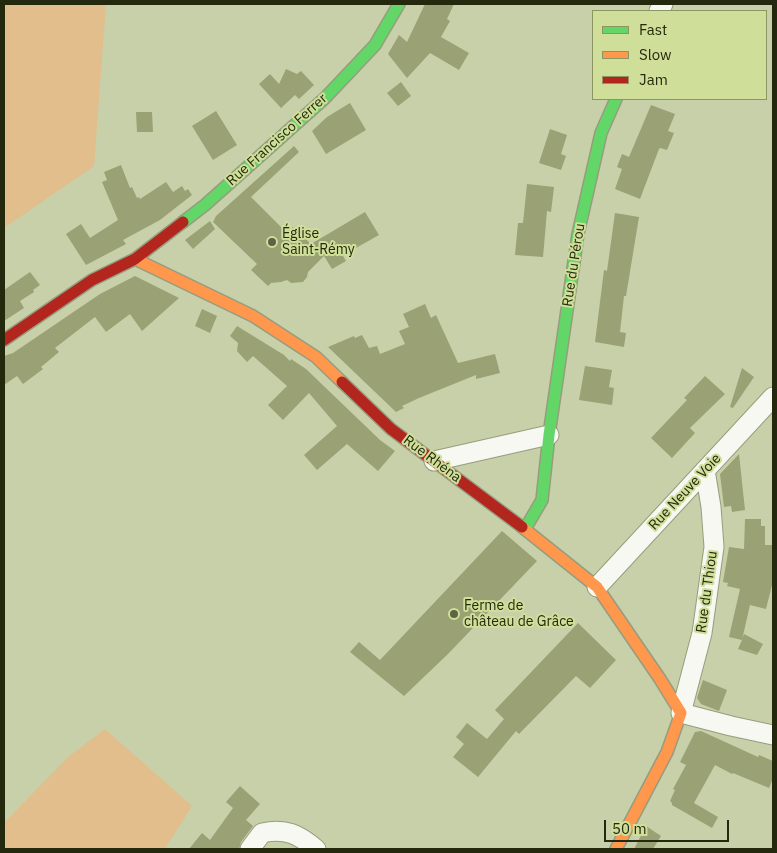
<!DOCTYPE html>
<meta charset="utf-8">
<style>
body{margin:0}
#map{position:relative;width:777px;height:853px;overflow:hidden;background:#c7d0a9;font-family:"IBM Plex Sans",sans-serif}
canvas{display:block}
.frame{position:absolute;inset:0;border:5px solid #24290e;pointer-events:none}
.legend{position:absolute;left:592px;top:10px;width:175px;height:90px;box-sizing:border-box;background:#cfdf9a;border:1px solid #8b9662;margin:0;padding:6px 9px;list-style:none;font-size:15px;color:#24290e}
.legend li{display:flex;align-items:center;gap:10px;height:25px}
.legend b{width:25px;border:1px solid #8b9662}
.scale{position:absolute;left:604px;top:820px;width:125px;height:22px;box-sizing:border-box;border:2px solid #24290e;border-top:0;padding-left:6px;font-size:15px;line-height:18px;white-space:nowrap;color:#24290e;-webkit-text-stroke:4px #cfdf9a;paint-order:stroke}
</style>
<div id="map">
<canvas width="777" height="853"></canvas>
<div class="frame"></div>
<ul class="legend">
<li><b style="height:6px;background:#63d668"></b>Fast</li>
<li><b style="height:6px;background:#ff974d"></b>Slow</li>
<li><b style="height:6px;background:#b3261e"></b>Jam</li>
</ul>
<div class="scale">50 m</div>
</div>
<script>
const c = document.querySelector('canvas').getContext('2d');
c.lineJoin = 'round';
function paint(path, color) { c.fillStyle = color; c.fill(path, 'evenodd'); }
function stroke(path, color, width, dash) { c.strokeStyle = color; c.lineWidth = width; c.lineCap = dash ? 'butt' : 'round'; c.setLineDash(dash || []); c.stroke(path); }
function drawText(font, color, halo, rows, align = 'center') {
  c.font = font + ' "IBM Plex Sans",sans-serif'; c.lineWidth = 4; c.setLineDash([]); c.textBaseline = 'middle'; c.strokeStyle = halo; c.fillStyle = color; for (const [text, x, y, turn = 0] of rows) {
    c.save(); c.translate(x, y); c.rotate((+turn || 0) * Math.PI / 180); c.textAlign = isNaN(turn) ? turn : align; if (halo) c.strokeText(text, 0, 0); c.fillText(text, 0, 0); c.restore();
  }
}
paint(new Path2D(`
 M4,4H106L94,166L4,228Z
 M105,729L192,806L166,847L169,849H4V823L68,757Z`), '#e1be8c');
paint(new Path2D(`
 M425,4H454L447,19L450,21L441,37L469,53L459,70L430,53L407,78L388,54L399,35L407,42Z
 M286,69L297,74L301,71L314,85L299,99L295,95L281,108L259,84L270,74L279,84Z
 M401,82L411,96L398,106L387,93Z
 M350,103L366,130L326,154L312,131L327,117Z
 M651,105L675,114L668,131L674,133L667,150L660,148L659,149L640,199L615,189L622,169L617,167L622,154L629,157Z
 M216,111L237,145L213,160L192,126Z
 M136,112H152L153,132H137Z
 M550,129L567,135L561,154L566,156L561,170L539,163Z
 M294,146L299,152L251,197L287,233L293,227L311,244L365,212L379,235L347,253L343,256L346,261L332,269L324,256L308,272L307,277L303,282L291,283L287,280L281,282L271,283L268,286L251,270L257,264L213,222L216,216Z
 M121,165L130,188L132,187L137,198L139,197L140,199L166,182L173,192L182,186L185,191L188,189L192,195L160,220L123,240L126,244L86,265L66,234L81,224L90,238L118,220L102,182L107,180L104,172Z
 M527,184L554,187L551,212L547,211L543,257L515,255L518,223H523Z
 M615,213L639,217L626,296H624L620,332L626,333L624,347L595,342L604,270L607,271Z
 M210,221L215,229L193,249L185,240Z
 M30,272L40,285L33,290L34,292L20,301L24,308L4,321V290Z
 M135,276L179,298L142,331L130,314L106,332L95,317L55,348L59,352L41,367L43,369L23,384L17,376L4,385V356L13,353L100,294Z
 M425,304L431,318L436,315L458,363L495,354L500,373L476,379V375L419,398L402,406L404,408L396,412L328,347L354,336L355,338L362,335L369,348L377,346L380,354L405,344L399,331L409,327L403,314Z
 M202,309L217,316L210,333L195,326Z
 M237,326L284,355L290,361L291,359L306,369L380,440L395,451L378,471L347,444L317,470L304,455L337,426L309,393L283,420L268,405L287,386L253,356L247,362L237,351L238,343L230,336Z
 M585,366L612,370L609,387L614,388L612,405L579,400Z
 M742,368L754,377L733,408L730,407Z
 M705,376L725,394L690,428L695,433L672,458L651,438L687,400L684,398Z
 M739,454L745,510L732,512L731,506L724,507L720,474Z
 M745,519H761V526H765V545H773V581L766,609L750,605L742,640L744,634L763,644L757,655L738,649L742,640L729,637L740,589L727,586L728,583L723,582L729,547L744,549Z
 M502,531L537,561L448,654L404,696L350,652L359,642L380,660Z
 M578,623L616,660L590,688L576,676L519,734L516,731L478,777L453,757L464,744L456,737L467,723L487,739L504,719L495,710Z
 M703,680L727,690L719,711L701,704L697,698Z
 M701,731L758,757L759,755L773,761V778L769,788L733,773L732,774L715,765L694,803L718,817L712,828L672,805V803L670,801L675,790L673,789L686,765L680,762L695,732Z
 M240,786L260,804L246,820L253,826L241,842L239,849H189L202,833L210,840L233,808L226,802Z
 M646,826L661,836L653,849H634Z`), '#99a175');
const street = new Path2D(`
 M659,11L663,4
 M434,461L549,435
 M705,470L711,507L714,547L702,633L681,713L731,726L773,735
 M597,587L773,397
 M250,849L262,833C286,828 298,834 316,849`);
const fast = new Path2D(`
 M183,222L205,205L325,98L375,45L399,4
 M525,529L542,500L549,435L578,234L601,133L616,99`);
const slow = new Path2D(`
 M135,259L253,316L316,357L342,382
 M522,527L597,587L660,679L681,713L667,752L616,849`);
const jam = new Path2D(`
 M4,340L92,280L135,259L183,222
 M342,382L391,429L522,527`);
stroke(street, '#969d7f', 21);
stroke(fast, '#969d7f', 14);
stroke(slow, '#969d7f', 14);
stroke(jam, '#969d7f', 14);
stroke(street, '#f7f8f2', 19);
stroke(fast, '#63d668', 11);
stroke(slow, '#ff974d', 11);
stroke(jam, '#b3261e', 11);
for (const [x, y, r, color] of [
 [272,242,5,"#5d6344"],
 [454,614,5,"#5d6344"]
]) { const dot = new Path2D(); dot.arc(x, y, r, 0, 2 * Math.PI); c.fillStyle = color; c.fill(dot); stroke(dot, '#cfdf9a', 2); }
drawText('14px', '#24290e', '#cfdf9a', [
 ["Rue Francisco Ferrer",277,140,-42],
 ["Rue du Pérou",574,265,-81],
 ["Rue Rhéna",432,459,37],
 ["Rue Neuve Voie",685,492,-47],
 ["Rue du Thiou",707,592,-82]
]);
drawText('14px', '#24290e', '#cfdf9a', [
 ["Église",282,234],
 ["Saint-Rémy",282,250],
 ["Ferme de",464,606],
 ["château de Grâce",464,622]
], 'left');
</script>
